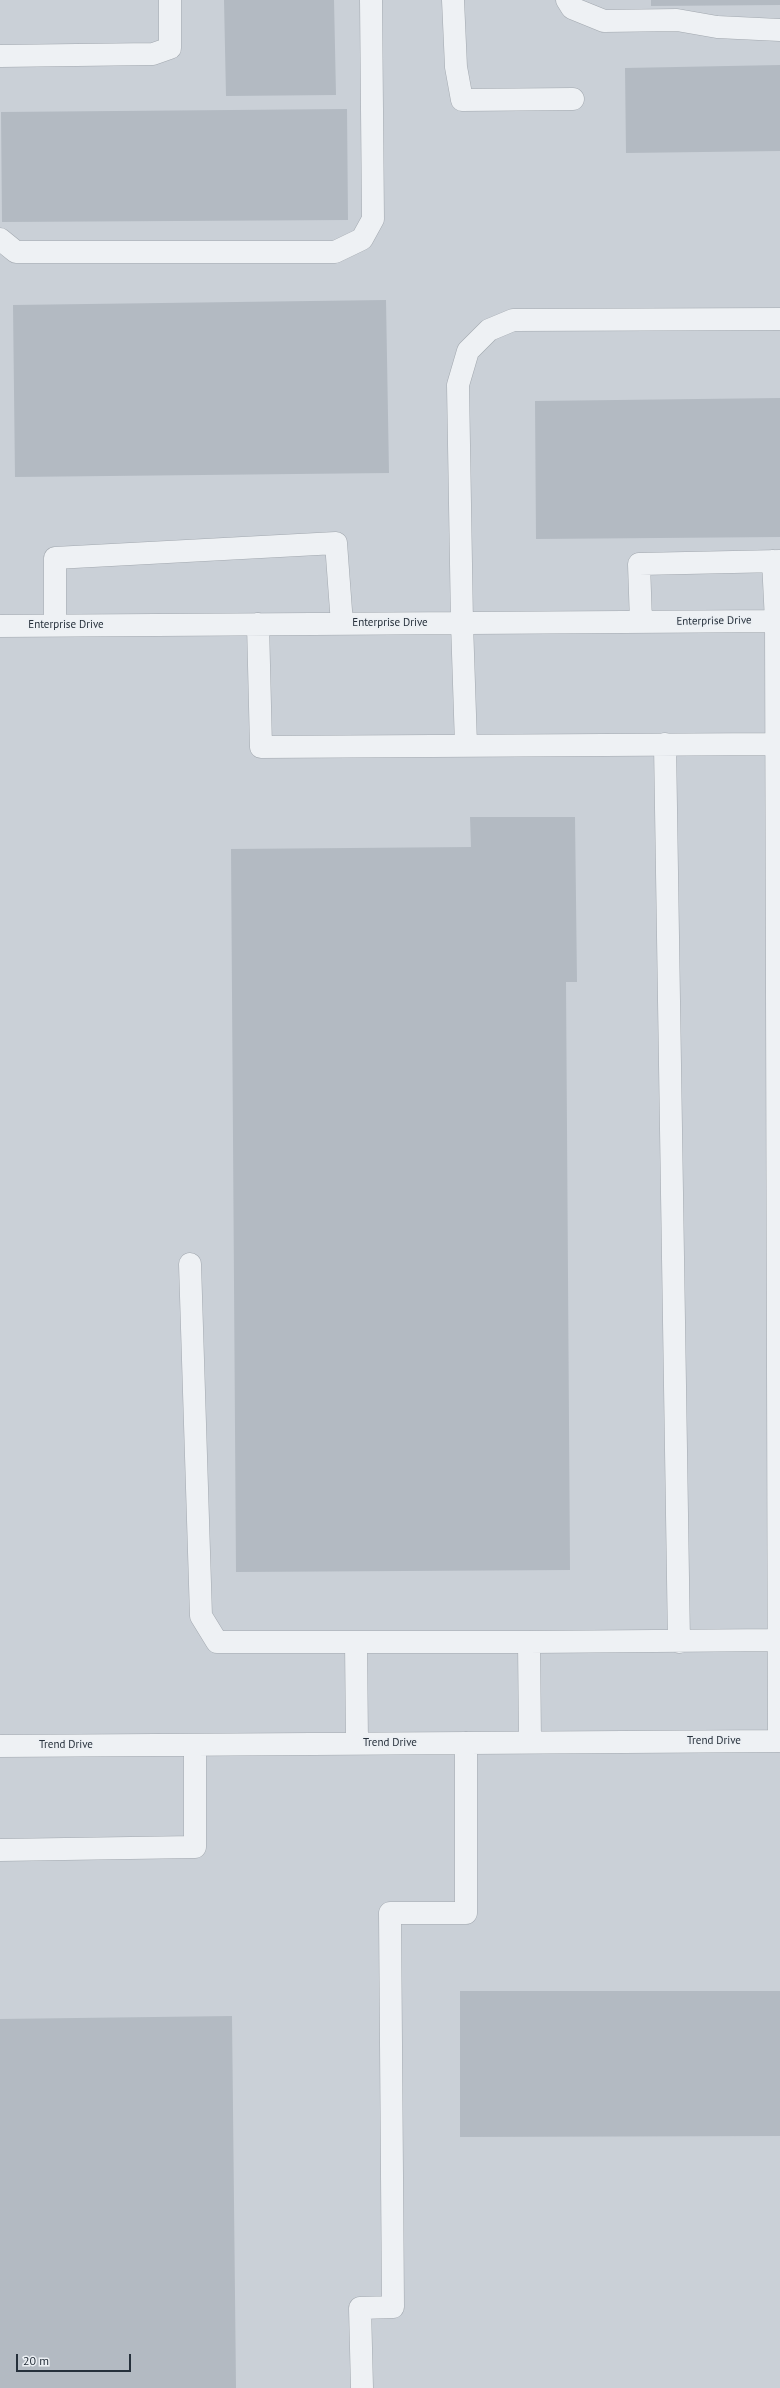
<!DOCTYPE html>
<style>
body{margin:0}
#map{position:relative;width:780px;height:2388px;overflow:hidden;background:#dce0e6;font-family:"PT Sans",sans-serif}
canvas{display:block}
.scale{position:absolute;left:16px;top:2354px;width:115px;height:18px;box-sizing:border-box;border:2px solid #26303b;border-top:0;padding-left:5px;font-size:12px;line-height:14px;white-space:nowrap;color:#26303b;-webkit-text-stroke:3px #ebeff3;paint-order:stroke}
</style>
<div id="map">
<canvas width="780" height="2388"></canvas>
<div class="scale">20 m</div>
</div>
<script>
const c = document.querySelector('canvas').getContext('2d');
c.lineJoin = 'round';
function paint(path, color) { c.fillStyle = color; c.fill(path, 'evenodd'); }
function stroke(path, color, width, dash) { c.strokeStyle = color; c.lineWidth = width; c.lineCap = dash ? 'butt' : 'round'; c.setLineDash(dash || []); c.stroke(path); }
function drawText(font, color, halo, rows, align = 'center') {
  c.font = font + ' "PT Sans",sans-serif'; c.lineWidth = 3; c.setLineDash([]); c.textBaseline = 'middle'; c.strokeStyle = halo; c.fillStyle = color; for (const [text, x, y, turn = 0] of rows) {
    c.save(); c.translate(x, y); c.rotate((+turn || 0) * Math.PI / 180); c.textAlign = isNaN(turn) ? turn : align; if (halo) c.strokeText(text, 0, 0); c.fillText(text, 0, 0); c.restore();
  }
}
paint(new Path2D(`
 M0,0H780V2388H0Z`), '#cad0d7');
paint(new Path2D(`
 M224,0H334L336,95L226,96Z
 M651,0H780V5L651,6Z
 M780,65V151L626,153L625,68Z
 M347,109L348,220L2,222L1,112Z
 M386,300L389,473L15,477L13,305Z
 M780,398V537L536,539L535,401Z
 M470,817H575L577,982H566L570,1570L236,1572L231,849L471,847Z
 M460,1991H780V2136L460,2137Z
 M232,2016L236,2388H0V2019Z`), '#b3bac2');
const minor = new Path2D(`
 M453,0L456,67L462,100L573,99
 M567,0L572,8L604,21L677,20L717,27L780,30
 M0,56L153,54L170,48V0
 M0,239L16,252H335L362,239L373,219L371,0
 M773,561L776,621L779,1741
 M641,622L639,564L780,561
 M258,624L261,747L776,744
 M55,625V558L336,543L342,624
 M0,626L780,621
 M665,744L679,1642
 M466,745L462,623L458,385L468,351L489,330L513,320L780,319
 M190,1264L201,1616L217,1642H356
 M529,1642L779,1640
 M357,1743L356,1642H529L530,1742
 M0,1746L780,1741
 M0,1850L195,1847V1745
 M362,2388L360,2308L393,2307L390,1913H466V1743`);
stroke(minor, '#a2a8af', 23);
stroke(minor, '#eef1f4', 22);
drawText('11px', '#26303b', '#ebeff3', [
 ["Enterprise Drive",714,621,-1],
 ["Enterprise Drive",390,623],
 ["Enterprise Drive",66,625],
 ["Trend Drive",714,1741],
 ["Trend Drive",390,1743],
 ["Trend Drive",66,1745]
]);
</script>
